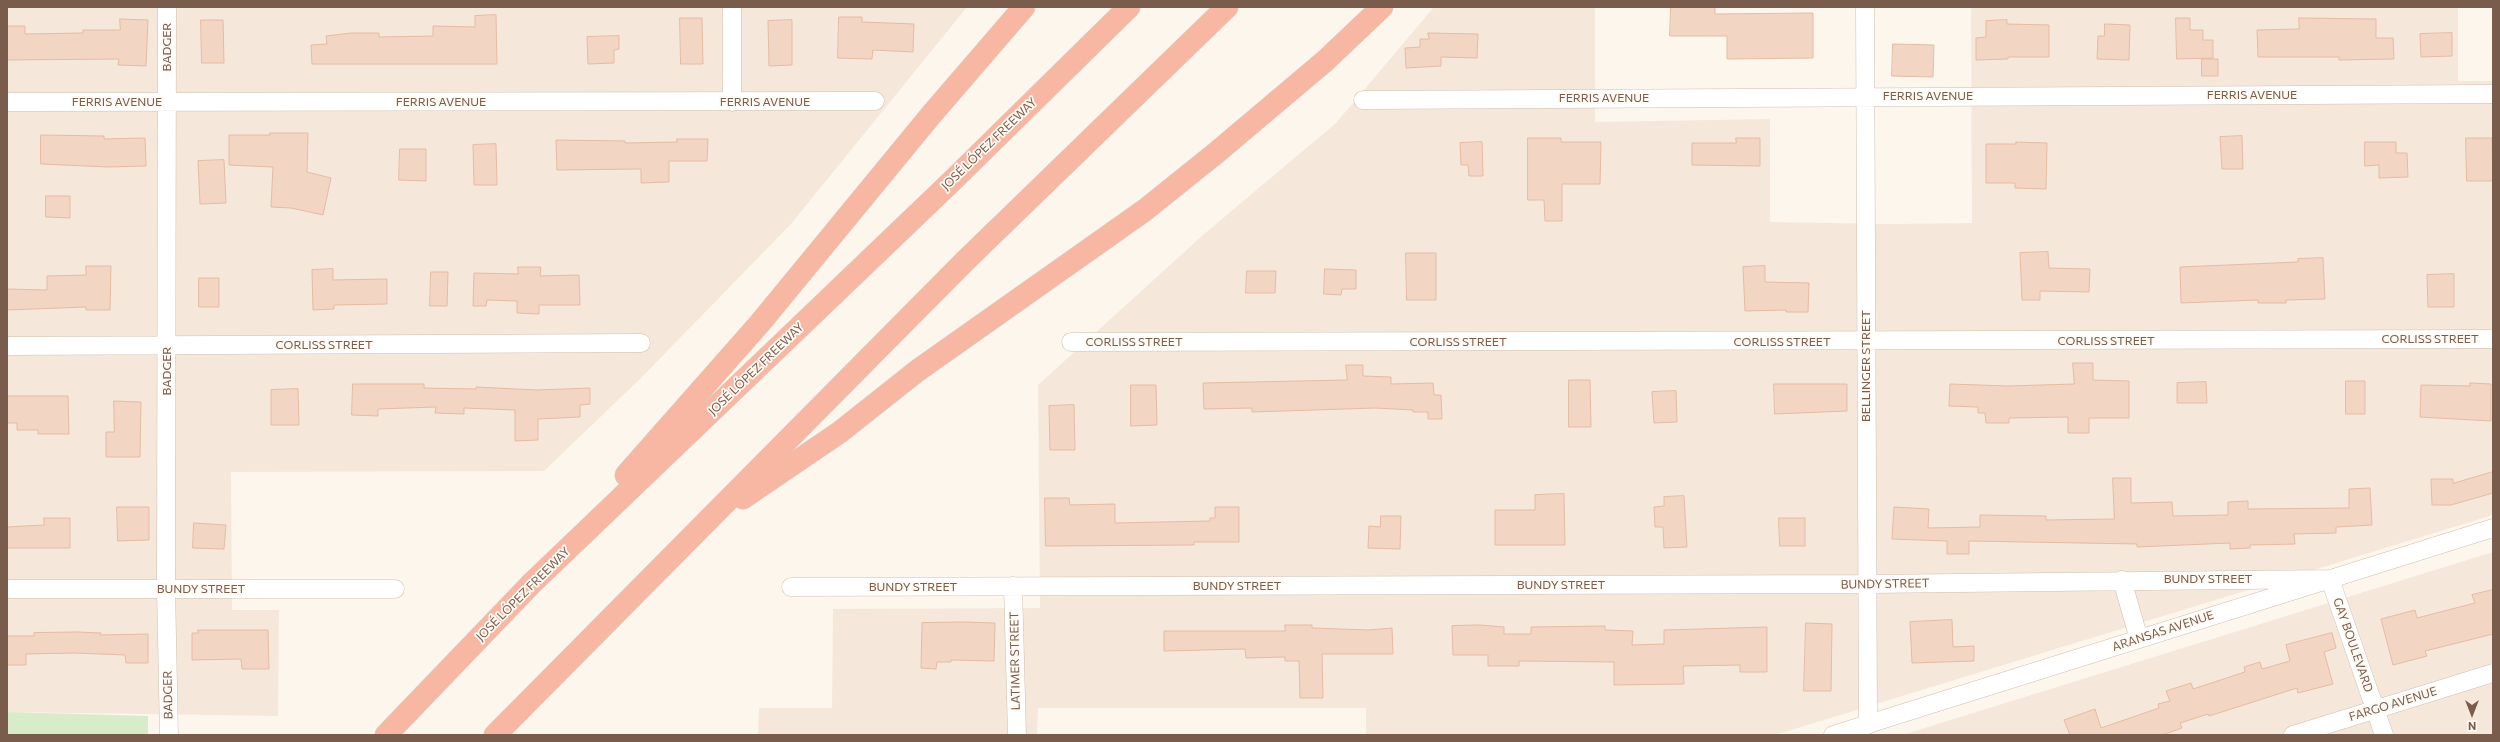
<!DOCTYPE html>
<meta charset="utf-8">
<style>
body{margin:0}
#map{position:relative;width:2500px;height:742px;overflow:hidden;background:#fdf6ec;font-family:Commissioner,sans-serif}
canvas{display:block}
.frame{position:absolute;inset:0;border:8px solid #7a5c4d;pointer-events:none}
.north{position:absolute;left:2452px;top:694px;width:40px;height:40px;-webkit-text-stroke:3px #fffaf3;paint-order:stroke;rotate:180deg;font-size:11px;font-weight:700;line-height:16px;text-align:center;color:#7a5c4d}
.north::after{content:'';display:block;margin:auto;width:14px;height:18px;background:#7a5c4d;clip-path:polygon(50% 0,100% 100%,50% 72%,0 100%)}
</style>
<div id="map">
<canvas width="2500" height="742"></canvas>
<div class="frame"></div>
<div class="north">N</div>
</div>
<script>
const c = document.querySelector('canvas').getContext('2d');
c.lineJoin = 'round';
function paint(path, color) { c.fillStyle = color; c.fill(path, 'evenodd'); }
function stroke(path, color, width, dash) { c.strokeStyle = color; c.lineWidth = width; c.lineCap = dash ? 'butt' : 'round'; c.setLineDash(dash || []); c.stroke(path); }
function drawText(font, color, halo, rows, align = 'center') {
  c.font = font + ' Commissioner,sans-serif'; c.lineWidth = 3.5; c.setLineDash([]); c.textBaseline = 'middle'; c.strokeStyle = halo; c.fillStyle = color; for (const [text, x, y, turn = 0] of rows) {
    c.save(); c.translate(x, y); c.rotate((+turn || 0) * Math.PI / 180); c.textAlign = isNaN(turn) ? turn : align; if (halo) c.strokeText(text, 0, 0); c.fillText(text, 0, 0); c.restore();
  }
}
paint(new Path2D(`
 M7,7H967L791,224L641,378L544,471L231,472L232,610H279L278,716L7,712Z
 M1434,7H1595V122L1770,119V222L1892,224L1972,223L1971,7H2458V81H2493V515L1775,735H1366V708H1038L1037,735H758L759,708H832L833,609L1040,608L1038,385L1203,235L1336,123Z
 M2493,552V735H1902Z`), '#f5e8da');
paint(new Path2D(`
 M7,712L148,716V735H7Z`), '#d8ecc9');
const building = new Path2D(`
 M1671,7H1715V14L1813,13V58L1727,59V36H1670Z
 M496,15L497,64H312L311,45L327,44L326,36L351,33H379V37L433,36V26L475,27V16Z
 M839,17H862V22L914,24L913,52L873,50L872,59L838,58Z
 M680,18H702L703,64H681Z
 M2176,18H2190V30H2203V40H2213V58L2177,59Z
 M2299,18L2376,19V38H2393L2394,59L2339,60V57H2258L2257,30L2299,29Z
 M120,19L148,20L146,66L118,65L119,59L7,60V26H25V34L83,33V30H120Z
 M201,20H223L224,63H202Z
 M792,20V65L769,66L768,21Z
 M2007,20V24L2049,25V57H2008V59L1976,60V38L1986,37V21Z
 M2105,24L2130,25L2129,60L2097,59L2098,36H2104Z
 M1428,33L1478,34L1477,58L1441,57V66L1406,68L1405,48L1420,47V39H1429Z
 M2452,33V56L2421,57L2420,34Z
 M619,36V49L614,50V63L588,64L587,37Z
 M1893,44L1934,45L1933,77L1892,76Z
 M2202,59H2218V76H2202Z
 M270,133H308L307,172L331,178L323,215L291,208L271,207L273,167L229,165V135H270Z
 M41,135L104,136V139L145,138L146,166L108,167L41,164Z
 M2242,136L2243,169H2222L2220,137Z
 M1528,138H1561V142H1601L1600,184H1562V221H1545L1544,200H1528Z
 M1736,138H1760V166L1692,165V143H1736Z
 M2466,138H2492L2493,181H2467Z
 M677,139H708L707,161H669V182L641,183V169L557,170L556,140L625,141V143L677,142Z
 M1482,142L1483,176H1469L1468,165H1461L1460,143Z
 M2016,142L2047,143L2046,189L2015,188V183H1986V144H2016Z
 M2365,142H2396V153H2407L2408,177L2379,178V165L2365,166Z
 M496,144L497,185H474L473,145Z
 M400,149H426V181L399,180Z
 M224,160L226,203L200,204L198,161Z
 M46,196H70V218L46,217Z
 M2048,252L2049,268L2090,269L2089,292L2040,291V300H2022L2020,253Z
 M1406,253H1436V300H1407Z
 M2323,258L2325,299L2286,300V303H2258V300L2181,303L2180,267L2298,262V259Z
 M86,266H111L110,310H86V307L7,310V289L47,290V276L86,275Z
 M1765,266V282L1809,283L1808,312H1786V310L1745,311L1743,267Z
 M518,267H541L540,276L579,275L580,305H539V314L517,313V301L487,300L486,306H473L474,273L518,274Z
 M333,269V280L387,279V304L334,305V309L313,310L312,270Z
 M1325,269L1356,270V289H1342L1341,295L1324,294Z
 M1247,271H1276L1275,293H1246Z
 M431,272H448L447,306H430Z
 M2454,274V307H2428L2427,275Z
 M199,278H219V307H199Z
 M2073,363H2093V380L2129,381V418H2089V433H2068V417L2009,418V423H1986L1985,413H1978V407L1949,406L1950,384L2008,386L2074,384Z
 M1346,365H1363V376L1391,377V384L1433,383L1434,395H1441L1442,419H1428V412H1413V410L1375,408L1252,412V408L1204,409L1203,383L1347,380Z
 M1569,380H1590L1591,427H1569Z
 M2346,381H2365V414H2346Z
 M2206,382L2207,403H2177V383Z
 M2470,383L2491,384V421L2420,417L2421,385L2470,386Z
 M353,384H424V388L476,389V387L537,390L590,388V404L580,405V417L538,419V440L515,441V410L464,408V414L435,413L436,407L378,409V416L352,415Z
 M1774,384H1847V411L1775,414Z
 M1131,385H1156L1157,425L1131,426Z
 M298,389L299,425H271V390Z
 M1676,391L1677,422L1654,423L1652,392Z
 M7,396H68L69,434H38V430H17V423H7Z
 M114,401L141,402L140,457H106V432H114Z
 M1074,405L1075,450H1050L1049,406Z
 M2493,472V493L2451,505H2432L2431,479H2453V483Z
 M2113,478H2131V503L2172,502L2173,516L2228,515V502L2248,501V509L2349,508V489L2370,488L2372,525L2336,527V533L2294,534L2295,544L2250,545V548L2230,549V543L2137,547V544L1969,541V554H1947V541L1892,539L1894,507L1929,509L1928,528L1980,527V515L2046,516V520L2114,519Z
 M1564,494L1565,545H1495V510H1535V495Z
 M1684,496L1687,547L1664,548L1663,527H1655L1654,507L1664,506V497Z
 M1045,498H1069L1070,505L1115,504V523L1210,521V518H1215V507H1239V542H1194V545L1046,546Z
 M117,507H149V540L118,541Z
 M1381,516H1401L1400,549L1368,548L1369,526L1380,527Z
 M44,518H70V548H7V527L44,525Z
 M1779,518H1805V546H1780Z
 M194,523L226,525L224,549L193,548Z
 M2493,590V634L2425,651L2427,656L2393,665L2381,619L2415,610L2417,618L2475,603L2472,595Z
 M1952,620L1953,647L1974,646V661L1912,663L1910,622Z
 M965,622L995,623L994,661L951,660V662H937L936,669L921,668L922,623Z
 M1806,623L1832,624L1831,691H1804Z
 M1285,625H1312V628L1368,630L1392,628L1393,654H1322L1323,698H1300L1299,661H1285V657L1246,658L1245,649L1164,651V631H1285Z
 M1480,625L1504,627V634H1531V627L1605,626V630L1633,631L1632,645L1664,644V630L1767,627V672H1740V665L1683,666L1684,684L1614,685V662L1519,661V666H1488V655H1453L1452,626Z
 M198,630H268L269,669H242L241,659L192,660V633H198Z
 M77,632L101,633L100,635L148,634V663H126L125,655L74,653L26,654V665H7V636H34V633Z
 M2332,633L2336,648L2324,652L2333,684L2298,693L2297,688L2209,716L2208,714L2180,723L2182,728L2162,735H2070L2064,720L2095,709L2101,728L2159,708L2158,704L2170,701L2166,691L2191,683L2193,689L2245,672L2244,667L2260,662L2262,669L2290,661L2286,645Z`);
paint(building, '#f3d5c3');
stroke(building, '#e6bba3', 1);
const minor = new Path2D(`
 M167,7L166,589L169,735
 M732,7V102
 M1865,7L1868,725
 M1363,100L2493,94
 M7,102L875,101
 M1071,342L2493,339
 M7,346L641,343
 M2122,580L2139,639
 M1013,586L1017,735
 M791,587L1867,584L2330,579L2384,735
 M7,589H395
 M1833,735L2493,528
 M2293,735L2493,673`);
const highway = new Path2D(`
 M626,475L760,323L931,115L1024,7
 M743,498L840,432L917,371L1145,210L1216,153L1325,61L1382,7
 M386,735L531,584L951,182L1129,7
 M495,735L965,261L1227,7`);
stroke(minor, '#d1beb0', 19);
stroke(highway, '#dad1cd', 23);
stroke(minor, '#fff', 18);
stroke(highway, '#f7b7a3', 22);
drawText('12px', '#7a5c4d', '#fffaf3', [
 ["BADGER",167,47,-90],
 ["FERRIS AVENUE",2252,95],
 ["FERRIS AVENUE",1928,96],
 ["FERRIS AVENUE",1604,98],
 ["FERRIS AVENUE",117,102],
 ["FERRIS AVENUE",441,102],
 ["FERRIS AVENUE",765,102],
 ["JOSÉ LÓPEZ FREEWAY",989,144,-44],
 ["CORLISS STREET",2430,339],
 ["CORLISS STREET",2106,341],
 ["CORLISS STREET",1134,342],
 ["CORLISS STREET",1458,342],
 ["CORLISS STREET",1782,342],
 ["CORLISS STREET",324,345],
 ["BELLINGER STREET",1866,366,-90],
 ["JOSÉ LÓPEZ FREEWAY",756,369,-44],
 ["BADGER",167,371,-90],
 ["BUNDY STREET",2208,579],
 ["BUNDY STREET",1885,584,-1],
 ["BUNDY STREET",1561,585],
 ["BUNDY STREET",1237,586],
 ["BUNDY STREET",913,587],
 ["BUNDY STREET",201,589],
 ["JOSÉ LÓPEZ FREEWAY",523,594,-45],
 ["ARANSAS AVENUE",2163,631,-18],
 ["GAY BOULEVARD",2353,645,71],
 ["LATIMER STREET",1015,661,-91],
 ["BADGER",168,695,-91],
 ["FARGO AVENUE",2393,704,-17]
]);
</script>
